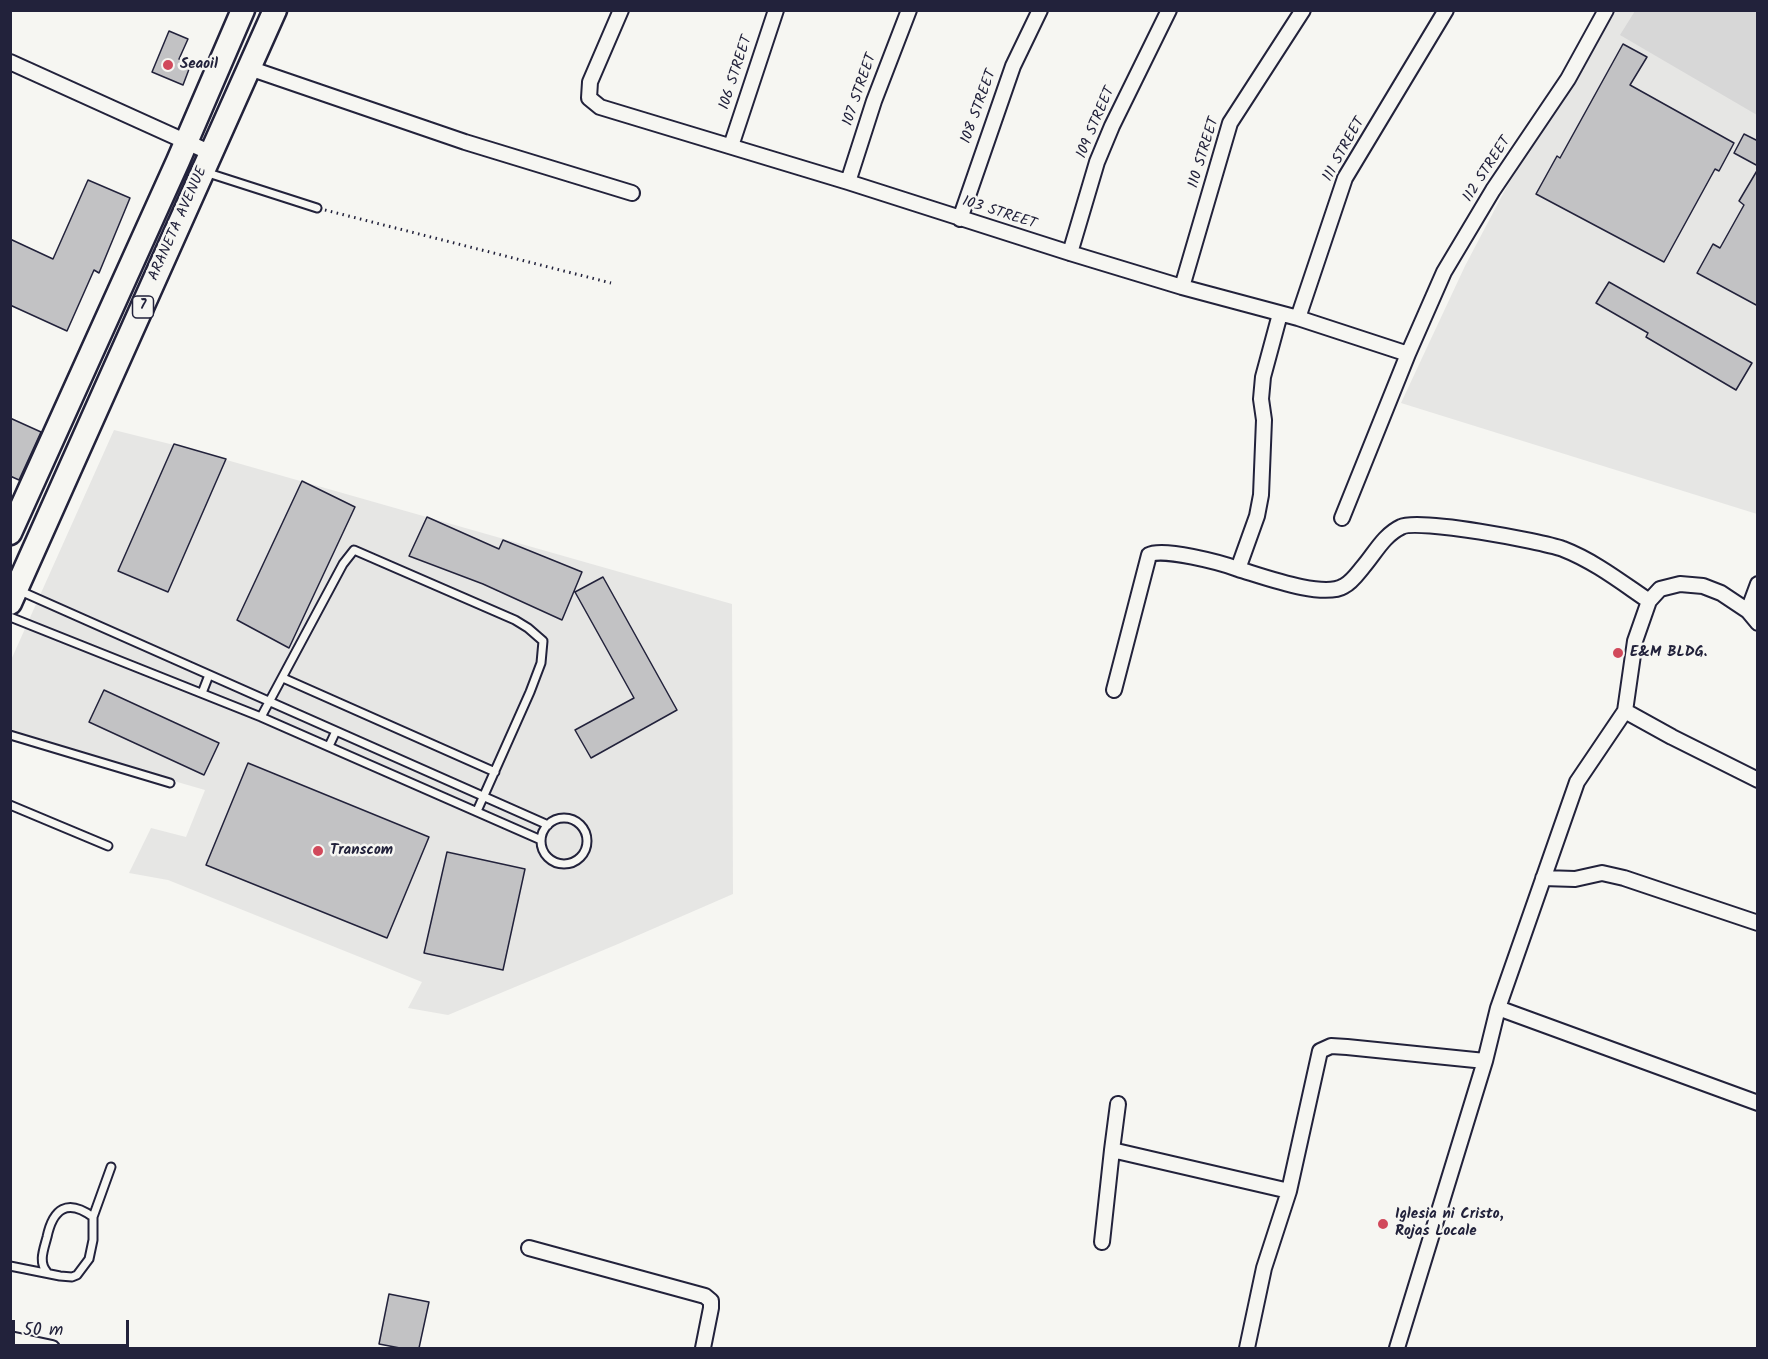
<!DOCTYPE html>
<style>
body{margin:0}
#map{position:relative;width:1768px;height:1359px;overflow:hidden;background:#f6f6f2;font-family:Kalam,sans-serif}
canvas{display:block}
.frame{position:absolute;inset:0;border:12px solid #22223b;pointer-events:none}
.scale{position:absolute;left:12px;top:1320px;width:117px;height:27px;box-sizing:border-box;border:3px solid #22223b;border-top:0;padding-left:8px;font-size:18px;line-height:21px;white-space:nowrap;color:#22223b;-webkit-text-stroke:4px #f6f6f2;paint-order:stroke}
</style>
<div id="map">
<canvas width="1768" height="1359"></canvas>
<div class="frame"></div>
<div class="scale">50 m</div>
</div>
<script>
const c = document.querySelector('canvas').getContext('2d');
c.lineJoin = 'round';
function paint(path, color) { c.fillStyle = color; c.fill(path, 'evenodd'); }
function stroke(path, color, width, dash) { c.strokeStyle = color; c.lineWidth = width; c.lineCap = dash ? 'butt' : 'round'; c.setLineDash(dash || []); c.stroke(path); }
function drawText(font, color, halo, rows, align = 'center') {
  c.font = font + ' Kalam,sans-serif'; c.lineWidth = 5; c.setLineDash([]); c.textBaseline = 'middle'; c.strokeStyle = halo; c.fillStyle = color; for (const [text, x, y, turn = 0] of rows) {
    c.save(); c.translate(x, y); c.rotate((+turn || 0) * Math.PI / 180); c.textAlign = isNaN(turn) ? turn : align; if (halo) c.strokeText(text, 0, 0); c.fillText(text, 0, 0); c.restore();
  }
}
paint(new Path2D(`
 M1616,11H1757V514L1401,403L1465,266L1506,188Z
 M114,430L174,445L732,604L733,894L618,944L448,1015L408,1008L422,982L168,880L129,873L151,828L186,837L205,790L11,734V660Z`), '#e6e6e4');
paint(new Path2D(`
 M1635,11H1757V115L1620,35Z`), '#d7d7d7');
const building = new Path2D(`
 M169,31L188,39L179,59L191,64L183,85L152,72Z
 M1623,44L1647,57L1630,85L1734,143L1719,171L1715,169L1664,262L1536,194L1557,156L1560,158Z
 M1744,134L1758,141V166L1734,153Z
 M1758,169V306L1697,273L1713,244L1720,248L1744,205L1739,201Z
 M88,180L130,198L99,273L94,270L67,331L10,305V239L53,259Z
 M1609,282L1752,363L1736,390L1646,337L1648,333L1596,303Z
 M10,418L41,432L19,480L10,476Z
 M174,444L226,459L168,592L118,571Z
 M302,481L355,507L289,648L237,620Z
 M427,517L499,549L503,540L582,572L562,620L483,584L409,556Z
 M603,577L677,710L591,758L575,730L634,698L575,592Z
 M104,690L219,743L204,775L89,722Z
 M248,763L429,837L387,938L206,865Z
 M447,852L525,869L503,970L424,953Z
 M389,1294L429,1302L419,1348H400L379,1344Z`);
paint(building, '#c2c2c4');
stroke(building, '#22223b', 1.5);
const lane = new Path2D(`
 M205,172L317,208
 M18,590L548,825
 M10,617L261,717L541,840
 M283,678L495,772
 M202,693L209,675
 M261,717L343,564L354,550L515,620L528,628L543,641L541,663L530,692L477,811
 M10,735L170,783
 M329,746L336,731
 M10,805L108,846
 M541 841a23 23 0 1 1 46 0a23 23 0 1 1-46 0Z
 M10,1266L60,1276L72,1277L77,1275L89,1259L93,1240V1217L111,1167
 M47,1272C38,1262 44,1249 47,1237C53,1209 67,1198 93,1217`);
const street = new Path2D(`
 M621,10L590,82L589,98L600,107L848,182L1070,253L1182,287L1298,318L1408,354
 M10,62L211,153
 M249,68L465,142L632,193
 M731,146L776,10
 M848,182L874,101L909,10
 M960,219L1013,66L1040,10
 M1070,253L1097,162L1112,126L1169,10
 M1182,287L1230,123L1303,10
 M1298,318L1345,178L1446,10
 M1342,518L1408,354L1444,272L1493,190L1568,79L1606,10
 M1238,569C1262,576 1323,599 1344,586C1352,582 1358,573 1363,567C1375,553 1384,535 1401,527C1418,518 1540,541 1563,549C1594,561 1621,582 1649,601
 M1748,611L1758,584
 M1114,690L1149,555C1162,547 1222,563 1238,569L1257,516L1261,495L1264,420L1261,399L1263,377L1280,314
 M1625,711L1672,737L1758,780
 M1543,878L1575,879L1602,873L1624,878L1758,923
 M1498,1008L1758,1103
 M1112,1150L1118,1104
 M1102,1242L1112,1150L1289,1191
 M529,1248L705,1296L711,1301V1308L703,1348
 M10,1339L52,1348
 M1247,1348L1264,1268L1289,1191L1320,1051L1331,1046L1347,1047L1485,1061
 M1397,1348L1485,1061L1498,1008L1577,782L1625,711L1635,641L1649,601L1660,589L1680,584L1703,586L1721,593L1748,611L1758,623`);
const primary = new Path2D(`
 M10,533L178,161L243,10
 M10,603L275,10`);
stroke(lane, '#22223b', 11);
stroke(street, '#22223b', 18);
stroke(primary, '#22223b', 27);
stroke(new Path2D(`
 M325,210L611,283`), '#22223b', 3, [1.5, 4.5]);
stroke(lane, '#f6f6f2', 7);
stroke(street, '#f6f6f2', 14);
stroke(primary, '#f6f6f2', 22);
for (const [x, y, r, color] of [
 [168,65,6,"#d1495b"],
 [1618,653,6,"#d1495b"],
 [318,851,6,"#d1495b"],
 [1383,1224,6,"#d1495b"]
]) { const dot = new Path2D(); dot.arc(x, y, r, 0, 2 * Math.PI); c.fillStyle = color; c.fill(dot); stroke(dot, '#f6f6f2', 2); }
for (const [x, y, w] of [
 [143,307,21]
]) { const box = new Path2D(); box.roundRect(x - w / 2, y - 11, w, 22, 4.5); c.fillStyle = '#f6f6f2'; c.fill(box); stroke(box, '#22223b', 1.5); }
drawText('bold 14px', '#22223b', null, [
 ["7",143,307]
]);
drawText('bold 15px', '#22223b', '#f6f6f2', [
 ["Seaoil",180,65],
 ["E&M BLDG.",1630,653],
 ["Transcom",330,851],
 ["Iglesia ni Cristo,",1395,1215],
 ["Rojas Locale",1395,1232]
], 'left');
drawText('15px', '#22223b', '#f6f6f2', [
 ["106 STREET",737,73,-72],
 ["107 STREET",861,90,-71],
 ["108 STREET",980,107,-70],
 ["109 STREET",1097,123,-67],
 ["111 STREET",1345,150,-61],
 ["110 STREET",1205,153,-73],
 ["112 STREET",1488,170,-57],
 ["103 STREET",999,214,18],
 ["ARANETA AVENUE",179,224,-66]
]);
</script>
